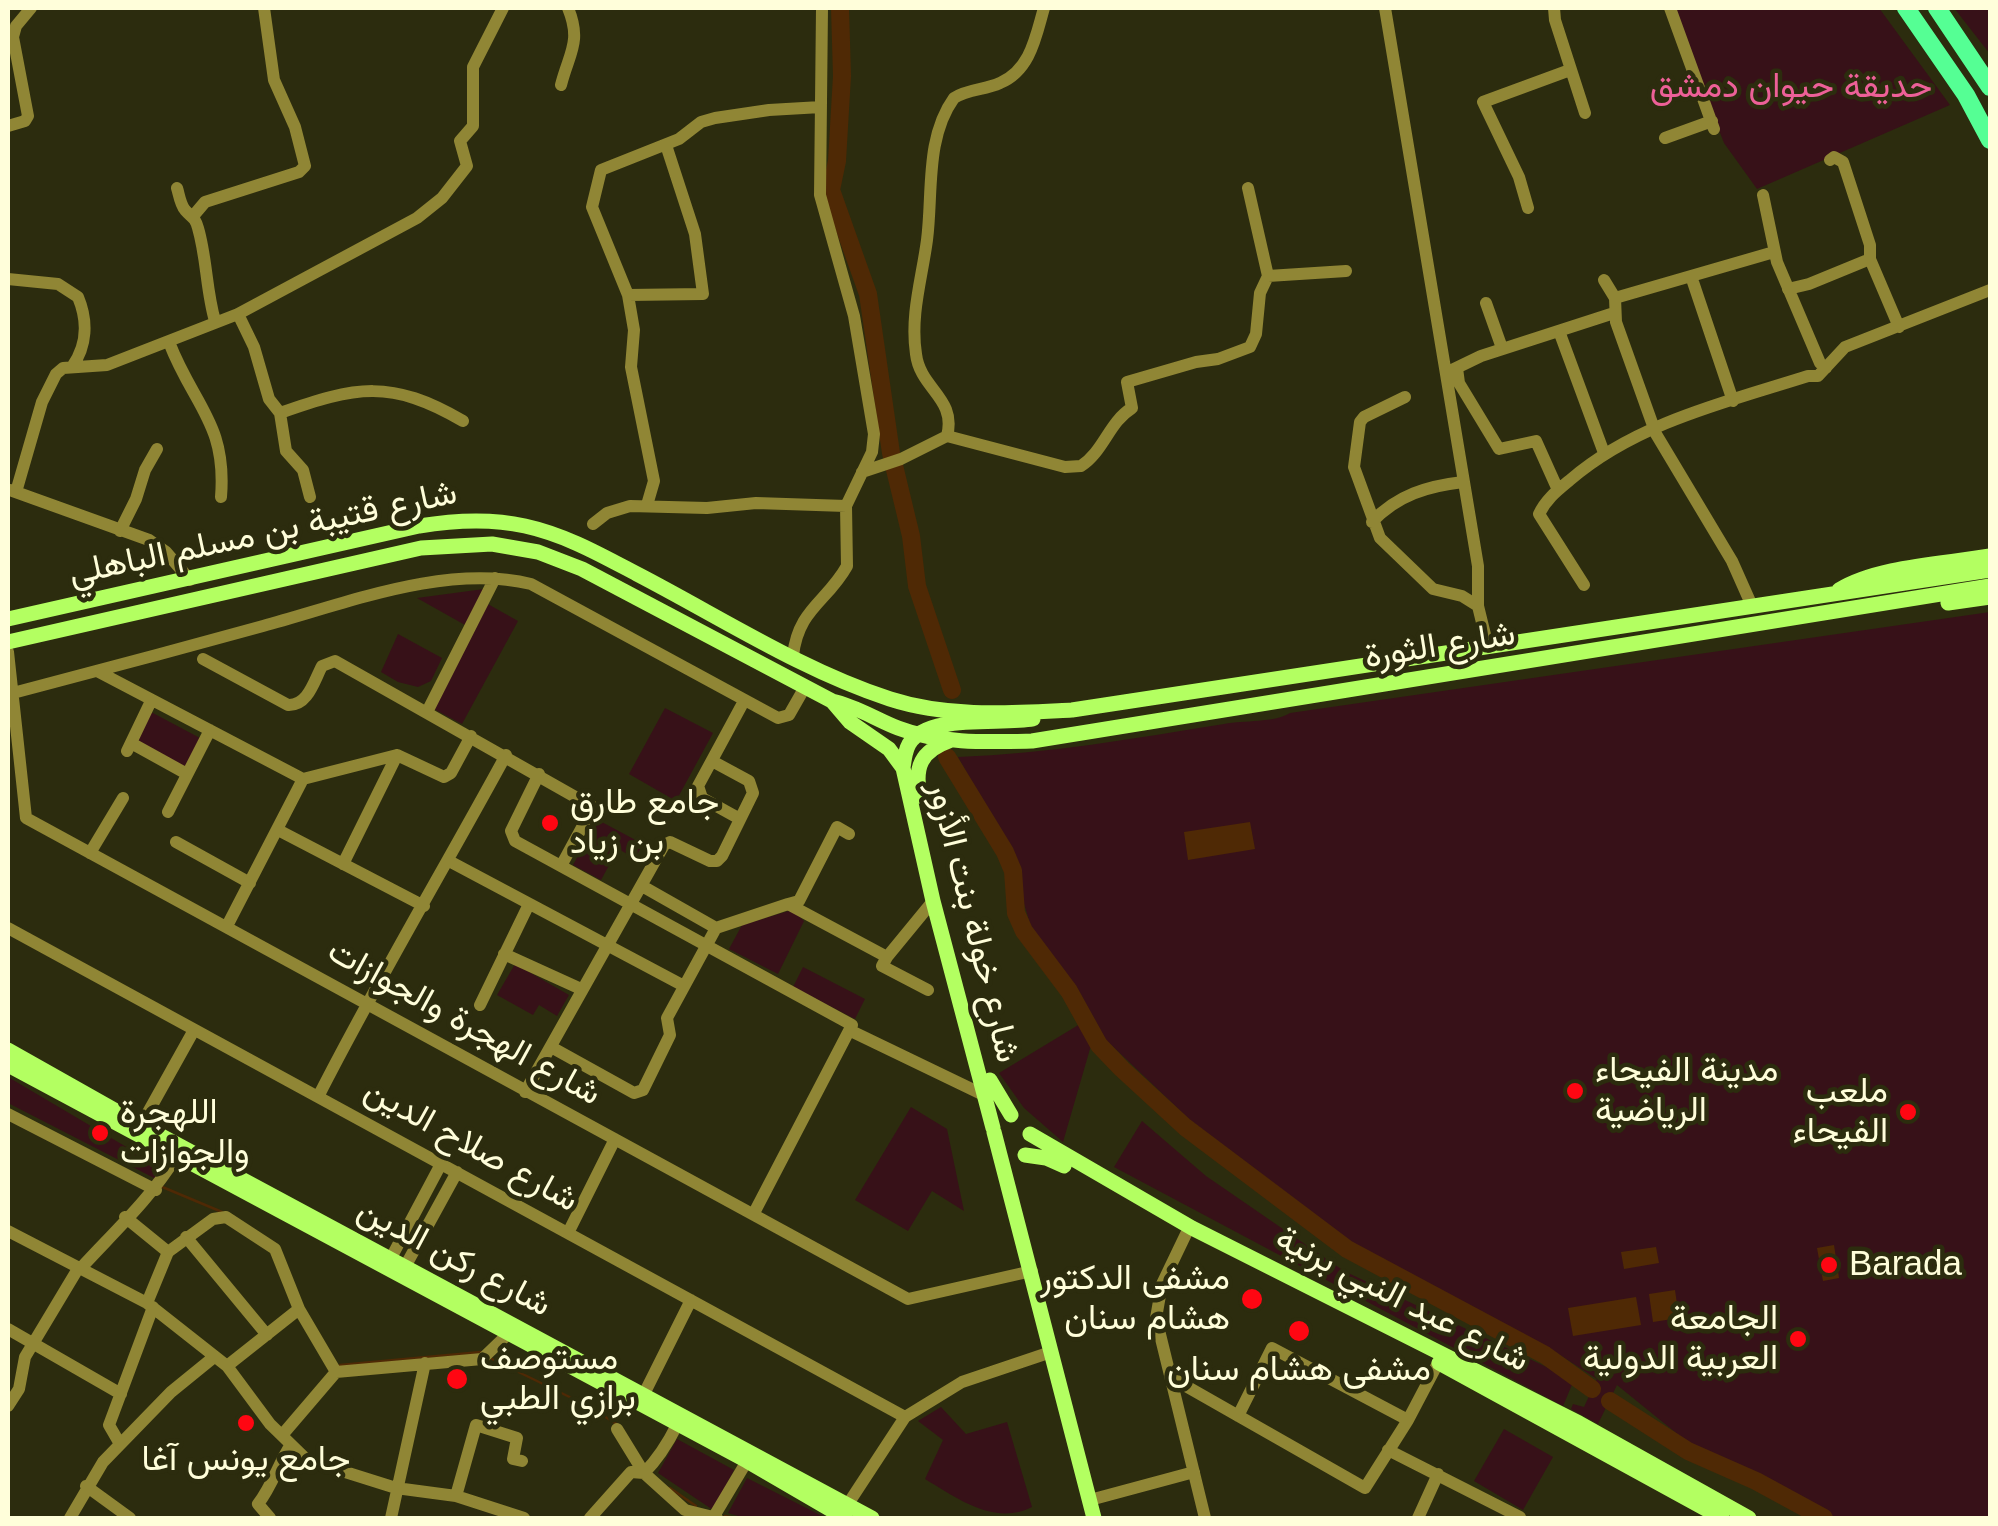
<!DOCTYPE html>
<meta charset="utf-8">
<style>
body{margin:0}
#map{position:relative;width:1998px;height:1526px;overflow:hidden;background:#2c2c0e;font-family:Arial,sans-serif}
canvas{display:block}
.frame{position:absolute;inset:0;border:10px solid #fffeda;pointer-events:none}
</style>
<div id="map">
<canvas width="1998" height="1526"></canvas>
<div class="frame"></div>
</div>
<script>
const c = document.querySelector('canvas').getContext('2d');
c.lineJoin = 'round';
function paint(path, color) { c.fillStyle = color; c.fill(path, 'evenodd'); }
function stroke(path, color, width, dash) { c.strokeStyle = color; c.lineWidth = width; c.lineCap = dash ? 'butt' : 'round'; c.setLineDash(dash || []); c.stroke(path); }
function drawText(font, color, halo, rows, align = 'center') {
  c.font = font + ' Arial,Vazirmatn,sans-serif'; c.lineWidth = 9; c.setLineDash([]); c.textBaseline = 'middle'; c.strokeStyle = halo; c.fillStyle = color; for (const [text, x, y, turn = 0] of rows) {
    c.save(); c.translate(x, y); c.rotate((+turn || 0) * Math.PI / 180); c.textAlign = isNaN(turn) ? turn : align; if (halo) c.strokeText(text, 0, 0); c.fillText(text, 0, 0); c.restore();
  }
}
paint(new Path2D(`
 M1671,8H1879L1950,105L1757,189L1724,143Z
 M1954,8H1990V54Z
 M484,589L465,625L417,598Z
 M486,603L518,621L462,724L432,708Z
 M1990,612V1518H1836L1758,1475L1691,1445L1617,1385L1598,1424L1571,1409L1573,1404L1584,1407L1597,1379L1549,1348L1351,1242L1190,1120L1106,1040L1076,986L1031,927L1019,887L1021,869L958,757C1047,754 1136,738 1224,724C1245,720 1273,723 1290,713Z
 M398,634L442,658L431,681L418,687L398,682L381,672Z
 M665,708L713,733L676,801L629,774Z
 M151,712L200,738L185,767L136,741Z
 M598,820L643,844L635,858L618,849L601,880L573,865Z
 M792,910L804,921L778,974L729,949L742,925Z
 M515,964L569,995L557,1016L539,1005L533,1015L497,995Z
 M803,967L865,999L855,1019L793,987Z
 M1080,1024L1092,1042L1063,1142L1024,1108L999,1073Z
 M8,1077L162,1168L156,1179L8,1103Z
 M911,1107L947,1129L964,1211L932,1191L908,1231L855,1200Z
 M1142,1121L1206,1176L1344,1271L1574,1380L1563,1406L1114,1167Z
 M941,1407L966,1434L1007,1422L1032,1507C995,1526 958,1499 925,1479L943,1440L918,1421Z
 M1504,1429L1553,1457L1523,1510L1474,1481Z
 M677,1439L734,1470L713,1510L658,1473Z
 M747,1478L826,1518H745L728,1513Z`), '#371118');
paint(new Path2D(`
 M1250,822L1255,849L1188,860L1184,832Z
 M1834,1245L1839,1278L1823,1281L1817,1248Z
 M1656,1247L1659,1263L1624,1269L1621,1252Z
 M1675,1290L1679,1318L1653,1322L1649,1294Z
 M1636,1297L1641,1325L1573,1336L1568,1308Z`), '#4f2905');
stroke(new Path2D(`
 M160,1186L222,1212
 M492,1359L590,1407L618,1425
 M340,1365L481,1352
 M670,1488L696,1506
 M725,1516L735,1518`), '#4f2905', 2.5);
stroke(new Path2D(`
 M840,8L842,76L837,161L831,190L868,294L891,453L911,536L917,586L952,690
 M947,757L1005,852L1013,871L1016,913L1024,931L1069,991L1099,1045L1122,1069L1185,1127L1347,1249L1545,1355L1592,1389
 M1610,1401L1688,1451L1756,1481L1824,1518`), '#4f2905', 18);
stroke(new Path2D(`
 M1385,8L1478,566V606
 M1554,8L1555,20L1585,113
 M1670,8L1714,129
 M561,85C569,53 582,42 568,8
 M8,126L25,121L28,116L13,37L16,26L31,8
 M1665,138L1712,121
 M1830,160L1834,157L1843,162L1870,245V259L1899,327
 M177,188C179,194 180,204 185,210C192,218 195,217 198,228C207,259 206,290 215,321
 M1763,195L1777,262L1820,363L1826,368
 M1528,208L1519,177L1483,102L1570,70
 M194,215L205,202L299,172L305,166L295,127L274,80L264,8
 M1268,276L1346,271
 M1691,276L1733,401
 M8,279L58,284L78,297C88,321 87,346 72,367
 M1604,280L1615,298L1616,322L1656,434L1732,561L1752,606
 M1788,289L1809,284L1870,259
 M628,295L703,294L695,234L666,145
 M1615,298L1774,252
 M1486,303L1502,348
 M238,314L254,347L269,399L280,413C356,386 391,379 463,421
 M1559,331L1604,453
 M169,342C193,405 227,423 221,497
 M1457,368L1459,383L1499,449L1536,441L1558,490
 M1452,370L1481,356L1614,313
 M1405,397L1364,417L1360,422L1354,467L1380,538L1433,589L1462,596L1478,606L1488,647
 M280,413L286,451L303,470L310,497
 M947,436C957,398 920,389 916,354C910,315 922,278 927,240C933,194 925,138 954,98C968,89 985,90 1000,83C1031,70 1036,35 1044,8
 M862,472L901,459L947,436L1065,467L1081,466C1104,451 1109,422 1132,408L1127,382L1196,362L1218,359L1250,347L1256,334L1260,293L1268,276L1248,188
 M10,490L149,540L166,552L190,580
 M16,492L42,402L56,374L63,368L107,365L238,314L417,218L442,198L467,166L460,141L473,126V67L503,8
 M647,505L654,481L631,367L634,330L628,295L592,207L601,170L679,139L701,122L715,118L769,110L821,107
 M1372,522C1397,495 1428,486 1463,482
 M593,524L607,513L630,506L707,508L756,503L846,506
 M120,531L136,499L145,470L157,449
 M1584,585L1539,514C1546,499 1558,490 1570,480C1636,423 1726,402 1808,376H1818L1845,347L1990,290
 M8,652L26,818L908,1299L1032,1271
 M793,656C798,609 827,602 847,566L846,506L872,452L874,434L854,316L820,195L822,8
 M203,659L288,705C308,706 314,681 322,666L335,661L593,807L561,866
 M97,671L303,779
 M13,693C96,671 180,649 263,626C345,604 446,563 531,584L778,718L789,715L805,687
 M427,712L495,578
 M131,743L187,774
 M127,751L151,701
 M539,774L511,831L515,841L852,1025L754,1213
 M168,812L210,730
 M740,819L702,798L698,786L744,701
 M278,830L424,906
 M849,834L837,827L799,901L788,904L887,957L882,966L928,990
 M176,842L250,883
 M90,853L123,798
 M449,861L684,986
 M343,864L397,755
 M227,926L303,779L397,755L444,777L451,773L471,736
 M8,928L905,1417
 M716,928L788,904
 M504,954L581,989
 M887,957L933,901
 M480,1005L529,904
 M851,1031L988,1097
 M551,1047L634,1093L643,1090L670,1035L667,1018L716,928L642,886
 M525,1092L664,845L670,842L710,861H717L722,856L753,793L749,781L712,761
 M318,1097C377,981 444,869 506,755
 M8,1114L156,1190
 M141,1125L194,1030
 M125,1217L168,1252
 M8,1231L147,1303L227,1366L270,1424L307,1460L396,1488L456,1496L524,1518
 M568,1233L615,1139
 M1186,1234L1162,1284L1156,1318L1205,1518
 M186,1237L267,1335
 M391,1258L441,1164
 M406,1265L457,1172
 M81,1268C114,1232 151,1198 176,1157
 M147,1303L168,1252L213,1219L226,1217L275,1249L299,1309L336,1372
 M8,1329L121,1394
 M227,1366L299,1309
 M1170,1377L1365,1488L1408,1420L1438,1363
 M644,1394L691,1300
 M8,1406L19,1389L25,1357L79,1267
 M1238,1416L1272,1348L1408,1420
 M617,1429L644,1473L685,1510L717,1518
 M283,1434L336,1372L482,1359L507,1335
 M120,1444L109,1425L153,1307
 M1388,1450L1520,1517
 M86,1486L130,1518
 M456,1496L476,1425L517,1438L513,1459L522,1461
 M1090,1500L1194,1472
 M848,1504L905,1417L962,1382L1051,1352
 M70,1518L103,1462L171,1392L214,1357
 M270,1518L258,1504C272,1486 278,1465 290,1446
 M391,1518L425,1363
 M590,1518L631,1472L644,1473C659,1458 668,1443 677,1425
 M713,1518L747,1461
 M1418,1518L1438,1474`), '#908635', 12);
stroke(new Path2D(`
 M1839,590C1878,566 1945,564 1990,556
 M1948,603L1990,597
 M8,619L419,526C455,520 490,518 525,526C566,535 601,555 637,574C720,617 801,670 890,699C949,718 1011,713 1072,710L1990,570
 M8,642L421,548L492,544L538,552L582,569L832,701C856,706 875,719 898,728C939,744 989,742 1032,741L1990,586
 M832,701L850,722L889,749L903,768L933,901L993,1128
 M903,768C904,760 905,751 909,744C927,713 1001,725 1033,719
 M920,796C914,767 921,751 949,741
 M8,1050L141,1125L872,1518
 M8,1065L747,1461L845,1518
 M990,1080L1011,1115
 M994,1132L1094,1518
 M1030,1134L1192,1228L1579,1423L1749,1518
 M1025,1155L1046,1158L1064,1166
 M1439,1363L1722,1518`), '#b3ff61', 15);
stroke(new Path2D(`
 M1906,8L1966,95L1990,140
 M1937,8L1990,87`), '#55ff94', 18);
for (const [x, y, r, color] of [
 [550,823,10,"#ff0612"],
 [1575,1091,10,"#ff0612"],
 [1908,1112,10,"#ff0612"],
 [100,1133,10,"#ff0612"],
 [1829,1265,10,"#ff0612"],
 [1252,1299,12,"#ff0612"],
 [1299,1331,12,"#ff0612"],
 [1798,1339,10,"#ff0612"],
 [457,1379,12,"#ff0612"],
 [246,1423,10,"#ff0612"]
]) { const dot = new Path2D(); dot.arc(x, y, r, 0, 2 * Math.PI); c.fillStyle = color; c.fill(dot); stroke(dot, '#2c2c0e', 4); }
drawText('35px', '#ed6098', '#2c2c0e', [
 ["حديقة حيوان دمشق",1791,87]
]);
drawText('35px', '#fffeda', '#2c2c0e', [
 ["شارع قتيبة بن مسلم الباهلي",263,534,-12],
 ["شارع الثورة",1440,646,-9],
 ["شارع خولة بنت الأزور",973,922,76],
 ["شارع الهجرة والجوازات",464,1023,29],
 ["شارع صلاح الدين",471,1146,29],
 ["شارع ركن الدين",454,1258,28],
 ["شارع عبد النبي برنية",1402,1300,27]
]);
drawText('35px', '#fffeda', '#2c2c0e', [
 ["جامع طارق",570,803],
 ["بن زياد",570,843],
 ["مدينة الفيحاء",1595,1071],
 ["الرياضية",1595,1111],
 ["ملعب",1888,1092,"right"],
 ["الفيحاء",1888,1132,"right"],
 ["اللهجرة",120,1113],
 ["والجوازات",120,1153],
 ["Barada",1849,1265],
 ["مشفى الدكتور",1230,1279,"right"],
 ["هشام سنان",1230,1319,"right"],
 ["الجامعة",1778,1319,"right"],
 ["العربية الدولية",1778,1359,"right"],
 ["مستوصف",480,1359],
 ["برازي الطبي",480,1399],
 ["مشفى هشام سنان",1299,1370,"center"],
 ["جامع يونس آغا",246,1460,"center"]
], 'left');
</script>
